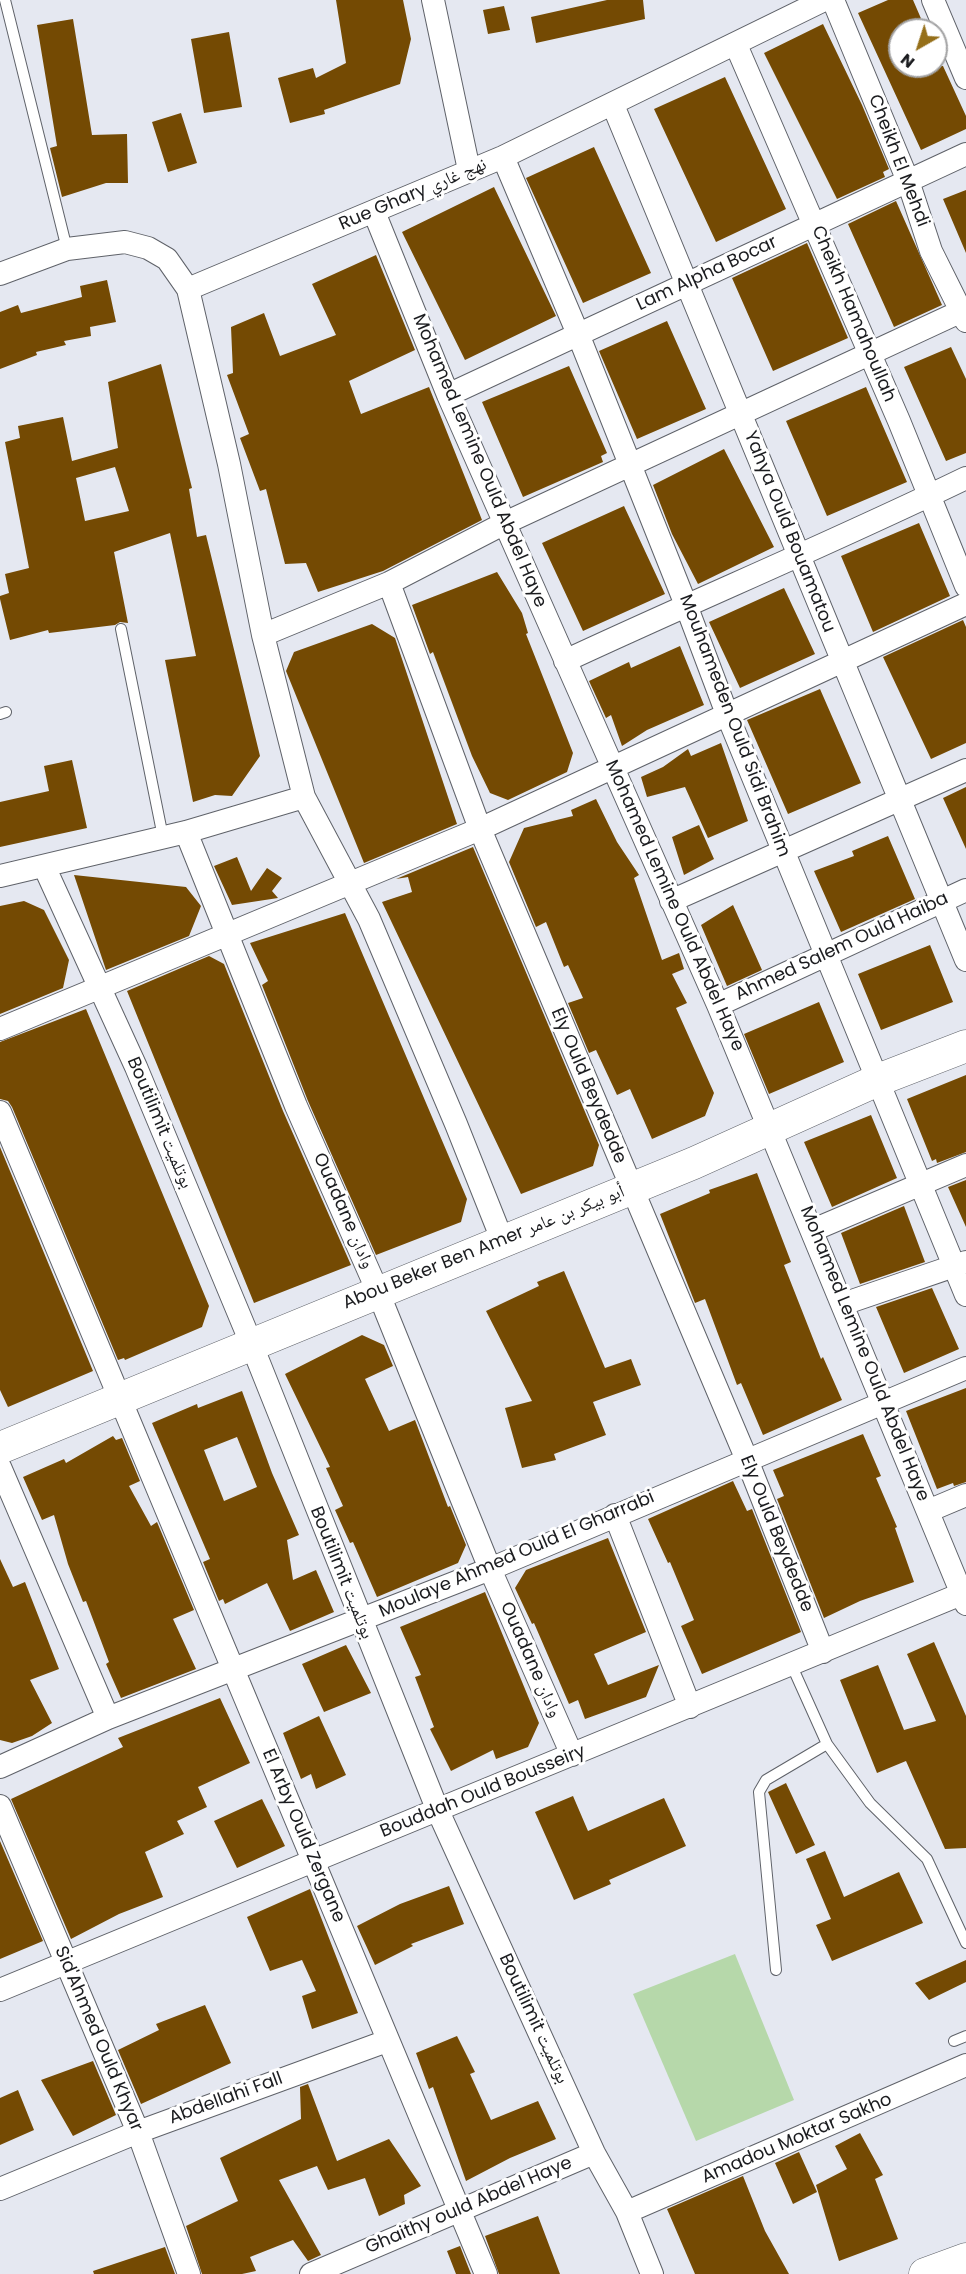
<!DOCTYPE html>
<meta charset="utf-8">
<style>
body{margin:0}
#map{position:relative;width:966px;height:2274px;overflow:hidden;background:#e5e8f1;font-family:Poppins,sans-serif}
canvas{display:block}
.north{position:absolute;left:888px;top:18px;width:60px;height:60px;box-sizing:border-box;background:#fff;border:2px solid #a4a4a5;border-radius:50%;rotate:219deg;font-size:16px;font-weight:700;line-height:24px;text-align:center;color:#1b1c1f}
.north::after{content:'';display:block;margin:auto;width:21px;height:27px;background:#956f19;clip-path:polygon(50% 0,100% 100%,50% 72%,0 100%)}
</style>
<div id="map">
<canvas width="966" height="2274"></canvas>
<div class="north">N</div>
</div>
<script>
const c = document.querySelector('canvas').getContext('2d');
c.lineJoin = 'round';
function paint(path, color) { c.fillStyle = color; c.fill(path, 'evenodd'); }
function stroke(path, color, width, dash) { c.strokeStyle = color; c.lineWidth = width; c.lineCap = dash ? 'butt' : 'round'; c.setLineDash(dash || []); c.stroke(path); }
function drawText(font, color, halo, rows, align = 'center') {
  c.font = font + ' Poppins,"Noto Naskh Arabic",sans-serif'; c.lineWidth = 6; c.setLineDash([]); c.textBaseline = 'middle'; c.strokeStyle = halo; c.fillStyle = color; for (const [text, x, y, turn = 0] of rows) {
    c.save(); c.translate(x, y); c.rotate((+turn || 0) * Math.PI / 180); c.textAlign = isNaN(turn) ? turn : align; if (halo) c.strokeText(text, 0, 0); c.fillText(text, 0, 0); c.restore();
  }
}
paint(new Path2D(`
 M735,1954L794,2100L696,2141L633,1994Z`), '#b6d8aa');
paint(new Path2D(`
 M336,0H403L411,39L400,84L324,110L325,114L290,123L278,78L313,68L316,78L346,63Z
 M607,0H643L645,19L536,43L531,17Z
 M888,0H913L926,30H900V66H943L966,116V129L921,150L858,13Z
 M504,6L510,30L488,34L483,10Z
 M73,19L92,135L127,134L128,183H106L62,197L50,148L57,146L37,25Z
 M823,24L862,105L889,169L883,172L885,177L837,199L764,53Z
 M229,32L242,107L204,113L191,39Z
 M725,77L786,209L716,242L654,109Z
 M181,113L197,163L168,172L152,122Z
 M594,147L651,273L583,303L526,178Z
 M494,187L556,316L465,360L402,232Z
 M966,190V253L943,199Z
 M896,201L942,305L894,327L848,224Z
 M807,243L848,338L773,371L732,278Z
 M376,255L415,350L349,381L361,414L429,387L482,520L383,571L318,592L306,563L285,564L266,489L260,491L240,438L249,434L227,375L233,373L231,327L264,313L280,356L336,335L312,284Z
 M107,280L116,322L90,327L91,336L64,341L66,345L36,352L37,355L0,369V312L18,305L21,313L82,297L80,286Z
 M667,321L706,409L637,439L599,351Z
 M951,347L966,379V453L946,461L904,367Z
 M161,364L192,488L189,489L197,537L206,535L260,756L232,796L215,795L193,802L165,660L196,656L170,533L114,552L128,623L120,622L115,625L49,633L48,630L10,640L0,599V596L9,593L5,574L29,568L5,442L20,438L18,426L63,417L72,461L118,448L108,382ZM115,467L129,511L85,521L76,478Z
 M569,366L607,453L601,456L603,462L523,497L482,402Z
 M866,387L907,482L827,516L786,421Z
 M724,449L774,547L698,584L672,534L653,485Z
 M624,506L665,594L583,631L542,543Z
 M919,523L950,596L873,632L841,556Z
 M497,572L522,613L528,633L526,634L573,753L567,772L508,800L490,793L472,756L433,652L430,654L412,605Z
 M784,588L815,654L740,688L709,622Z
 M963,620L966,627V743L931,759L883,657Z
 M372,624L395,638L457,824L364,863L286,671L294,652Z
 M680,646L704,705L647,730L622,746L611,715L606,718L589,681L629,662L631,668Z
 M820,689L861,783L788,814L747,720Z
 M721,743L748,821L708,838L685,787L647,797L641,777L663,767L688,749L691,756Z
 M72,760L87,828L0,847V802L49,791L44,766Z
 M966,787V849L943,798Z
 M596,799L617,842L639,875L634,878L662,960L679,953L684,969L672,974L687,1003L676,1008L714,1093L705,1116L652,1139L630,1089L617,1095L596,1050L589,1053L568,1003L583,998L568,965L564,967L546,922L536,927L509,862L524,828L573,816L571,810Z
 M699,825L714,859L684,875L672,837Z
 M888,836L915,899L841,932L814,871L854,856L852,851Z
 M473,847L599,1145L593,1166L521,1194L382,902L412,892L408,877L396,879Z
 M237,857L251,891L267,868L282,878L272,891L278,898L232,905L214,866Z
 M74,875L186,887L201,906L189,936L106,970Z
 M24,901L44,910L69,960L63,988L0,1014V906Z
 M733,905L762,970L727,986L701,925Z
 M345,913L467,1199L461,1222L376,1255L308,1101L262,985L268,981L250,943Z
 M930,945L953,1002L881,1030L858,974Z
 M209,956L224,964L283,1111L351,1265L254,1303L127,991Z
 M819,1002L844,1062L769,1094L744,1034Z
 M86,1009L209,1306L202,1327L125,1360L124,1358L118,1360L12,1107L8,1101L0,1099V1042Z
 M966,1075V1152L937,1163L936,1159L932,1161L907,1099Z
 M871,1115L897,1178L832,1207L804,1142Z
 M0,1147L93,1371L8,1407L0,1390Z
 M757,1173L791,1262L784,1265L821,1359L823,1357L842,1400L763,1435L741,1383L737,1385L705,1299L695,1303L660,1214L710,1193L709,1190Z
 M966,1180V1227L948,1187Z
 M904,1206L925,1262L860,1284L841,1233Z
 M564,1271L605,1368L631,1359L641,1385L593,1402L606,1435L554,1454L556,1460L522,1468L505,1408L532,1401L486,1311L539,1286L537,1282Z
 M932,1288L959,1349L904,1373L876,1307Z
 M362,1335L384,1345L393,1366L365,1379L389,1431L415,1420L448,1507L450,1506L466,1545L458,1563L377,1597L353,1542L350,1543L335,1510L343,1506L326,1468L330,1467L285,1374Z
 M966,1388V1482L954,1486L953,1483L937,1489L906,1411Z
 M242,1391L272,1473L299,1535L287,1540L293,1580L316,1570L334,1612L290,1631L267,1583L225,1604L223,1599L219,1601L203,1562L210,1559L152,1423L197,1404L198,1408ZM237,1437L257,1487L224,1501L204,1450Z
 M863,1434L881,1476L876,1478L897,1527L895,1528L914,1582L860,1601L824,1618L777,1499L784,1496L773,1470Z
 M113,1436L116,1440L122,1438L140,1481L129,1486L151,1526L157,1522L194,1610L173,1619L196,1669L121,1698L106,1664L109,1662L86,1601L83,1602L68,1564L54,1515L42,1520L23,1477L64,1459L66,1463Z
 M733,1481L747,1511L752,1509L801,1632L702,1674L681,1626L694,1620L670,1562L668,1563L648,1519Z
 M608,1538L646,1632L594,1654L608,1685L659,1665L646,1697L585,1719L578,1700L569,1704L534,1623L532,1624L515,1588L526,1570Z
 M0,1559L13,1587L25,1582L59,1669L30,1680L52,1723L32,1736L12,1743L0,1740Z
 M485,1592L539,1723L528,1747L496,1759L493,1750L451,1771L430,1729L434,1727L415,1677L421,1675L400,1627Z
 M934,1642L966,1716V1848L945,1849L906,1761L877,1773L840,1680L878,1665L904,1730L936,1721L907,1654Z
 M346,1645L371,1693L324,1712L302,1664Z
 M220,1698L250,1763L198,1787L207,1807L177,1821L184,1834L145,1852L163,1897L119,1914L71,1939L11,1799L123,1747L118,1738Z
 M319,1716L346,1775L316,1789L311,1774L301,1779L283,1733Z
 M786,1783L815,1845L796,1854L768,1792Z
 M573,1796L588,1831L664,1798L686,1846L609,1880L611,1884L574,1900L535,1812Z
 M262,1799L285,1846L237,1868L214,1821Z
 M0,1841L43,1941L0,1959Z
 M825,1851L844,1897L899,1872L923,1923L832,1961L816,1925L831,1919L806,1859Z
 M449,1886L464,1924L411,1944L413,1946L375,1965L357,1926L400,1904Z
 M310,1889L358,2013L312,2029L302,1996L316,1991L302,1960L270,1971L247,1917Z
 M966,1960V1982L929,2000L915,1983Z
 M205,2005L231,2063L141,2104L118,2050L159,2030L156,2024Z
 M457,2036L475,2072L470,2074L491,2120L538,2101L556,2139L510,2158L466,2181L433,2087L429,2089L416,2053Z
 M93,2061L116,2115L73,2136L41,2080Z
 M308,2084L337,2161L389,2139L421,2186L404,2195L405,2204L379,2216L365,2178L328,2190L317,2166L279,2180L321,2255L308,2261L293,2240L250,2257L256,2271L242,2274H202L186,2226L238,2201L220,2158L301,2119L300,2087Z
 M18,2090L34,2130L0,2145V2098Z
 M860,2133L883,2175L875,2179L898,2239L839,2261L816,2185L847,2169L835,2146Z
 M799,2152L817,2192L793,2204L775,2163Z
 M743,2176L765,2231L789,2274H695L667,2209Z
 M538,2216L560,2274H499L485,2236Z
 M460,2246L471,2274H456L447,2251Z
 M165,2247L175,2274H94L93,2271Z`), '#744a03');
const lane = new Path2D(`
 M5,0L67,249
 M121,629L163,837
 M0,714L6,712
 M791,1664L827,1744L870,1803L927,1859L966,1943
 M776,1970L759,1792L766,1780L827,1744
 M954,2041L966,2036`);
const street = new Path2D(`
 M433,0L469,170
 M833,0L908,181L931,251L966,321
 M933,0L966,78
 M736,45L899,421L966,586
 M613,105L966,960
 M503,157L578,334L686,605L727,714L966,1295
 M374,212L448,395L718,1005L966,1604
 M0,274L67,249L125,242L148,248L167,259L188,289L229,464L263,635L304,797L369,919L456,1124L503,1242
 M188,289L503,157L824,0
 M448,395L966,154
 M389,583L480,829L747,1460L823,1652
 M263,635L389,583L505,523L966,309
 M565,661C698,599 834,542 966,478
 M186,832L296,1106L378,1292L490,1569L572,1755
 M44,866L136,1067L251,1343L438,1811L594,2153L627,2212L652,2274
 M0,876L186,832L304,797
 M671,901L966,770
 M718,1005L966,890
 M0,1029L480,829L966,604
 M0,1112L486,2274
 M813,1230L966,1165
 M843,1304L966,1262
 M0,1467L108,1718
 M928,1511L966,1495
 M615,1515L690,1707
 M0,1767L108,1718L490,1569L966,1368
 M0,1806L138,2132L189,2274
 M0,1990L966,1592
 M0,2189L138,2132L387,2041
 M627,2212L966,2065
 M311,2274L594,2153`);
const secondary = new Path2D(`
 M0,1448L694,1163L878,1080L966,1046
 M925,2274L966,2259`);
stroke(lane, '#5f6269', 12);
stroke(street, '#5f6269', 24);
stroke(secondary, '#5f6269', 33);
stroke(lane, '#fff', 10);
stroke(street, '#fff', 22);
stroke(secondary, '#fff', 32);
drawText('18px', '#1b1c1f', '#fff', [
 ["Cheikh El Mehdi",898,161,69],
 ["Rue Ghary نهج غاري",413,195,-23],
 ["Lam Alpha Bocar",707,274,-25],
 ["Cheikh Hamahoullah",853,314,67],
 ["Mohamed Lemine Ould Abdel Haye",479,461,67],
 ["Yahya Ould Bouamatou",789,532,68],
 ["Mouhameden Ould Sidi Brahim",734,726,69],
 ["Mohamed Lemine Ould Abdel Haye",674,906,66],
 ["Ahmed Salem Ould Haiba",842,947,-25],
 ["Ely Ould Beydedde",588,1086,67],
 ["Boutilimit بوتلميت",159,1123,67],
 ["Ouadane وادان",343,1211,66],
 ["Abou Beker Ben Amer أبو بيكر بن عامر",484,1248,-22],
 ["Mohamed Lemine Ould Abdel Haye",864,1354,68],
 ["Ely Ould Beydedde",776,1534,68],
 ["Moulaye Ahmed Ould El Gharrabi",517,1555,-23],
 ["Boutilimit بوتلميت",341,1573,68],
 ["Ouadane وادان",530,1660,66],
 ["Bouddah Ould Bousseiry",483,1792,-22],
 ["El Arby Ould Zergane",303,1836,67],
 ["Boutilimit بوتلميت",533,2019,65],
 ["Sid'Ahmed Ould Khyar",98,2039,67],
 ["Abdellahi Fall",226,2099,-20],
 ["Amadou Moktar Sakho",797,2139,-23],
 ["Ghaithy ould Abdel Haye",469,2206,-23]
]);
</script>
